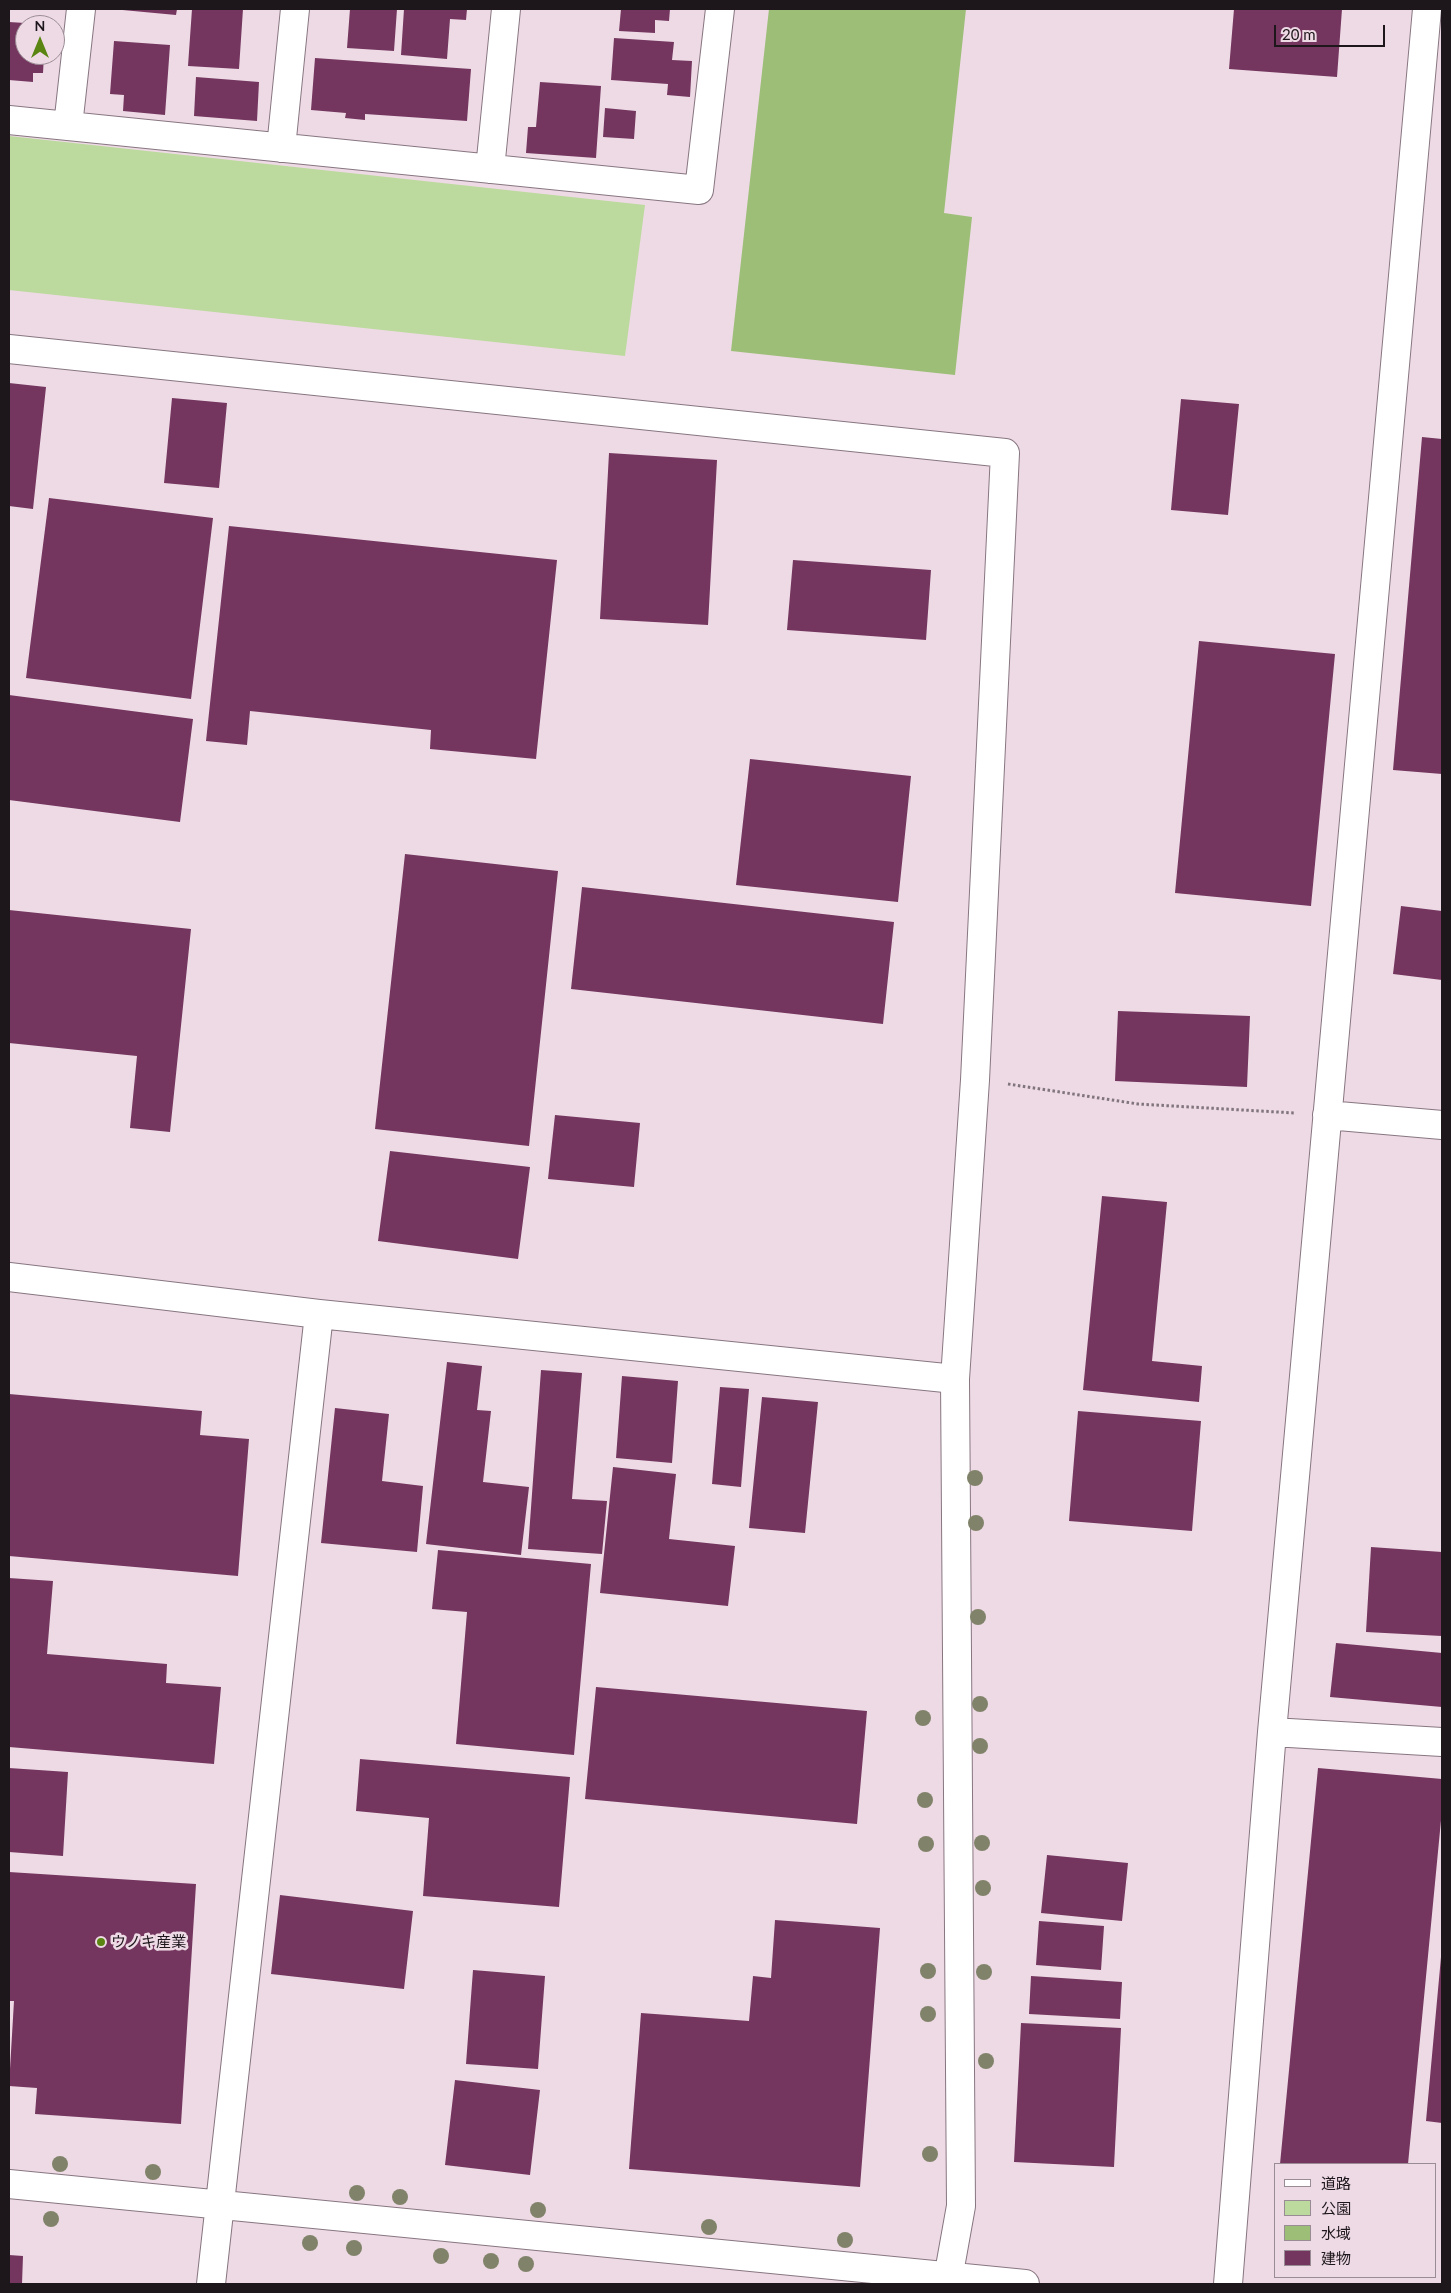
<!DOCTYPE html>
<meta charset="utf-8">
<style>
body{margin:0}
#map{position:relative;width:1451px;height:2293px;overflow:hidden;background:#eedae5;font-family:Lato,"Noto Sans JP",sans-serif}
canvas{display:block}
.frame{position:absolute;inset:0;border:10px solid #1d171b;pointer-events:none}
.legend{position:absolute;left:1274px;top:2163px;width:162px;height:115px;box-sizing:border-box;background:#eedae5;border:1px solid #9a8c94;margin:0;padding:6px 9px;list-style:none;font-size:15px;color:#1d171b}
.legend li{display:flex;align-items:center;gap:10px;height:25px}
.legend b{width:25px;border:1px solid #9a8c94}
.north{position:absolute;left:15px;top:15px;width:50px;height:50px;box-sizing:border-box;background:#eedae5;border:1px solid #9a8c94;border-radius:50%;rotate:0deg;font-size:14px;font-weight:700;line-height:20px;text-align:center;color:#1d171b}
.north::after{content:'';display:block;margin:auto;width:18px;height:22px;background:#5a8512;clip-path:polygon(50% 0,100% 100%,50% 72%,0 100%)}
.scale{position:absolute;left:1274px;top:25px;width:111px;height:22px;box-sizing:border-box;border:2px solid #1d171b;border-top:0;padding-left:6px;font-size:15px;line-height:18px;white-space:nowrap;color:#1d171b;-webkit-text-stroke:4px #eedae5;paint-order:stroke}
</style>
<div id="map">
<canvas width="1451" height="2293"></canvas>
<div class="frame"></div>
<ul class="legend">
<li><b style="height:6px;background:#fff"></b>道路</li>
<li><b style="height:14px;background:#bcda9d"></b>公園</li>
<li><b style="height:14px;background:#9cbe77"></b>水域</li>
<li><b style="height:14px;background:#74365f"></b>建物</li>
</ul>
<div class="north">N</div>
<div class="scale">20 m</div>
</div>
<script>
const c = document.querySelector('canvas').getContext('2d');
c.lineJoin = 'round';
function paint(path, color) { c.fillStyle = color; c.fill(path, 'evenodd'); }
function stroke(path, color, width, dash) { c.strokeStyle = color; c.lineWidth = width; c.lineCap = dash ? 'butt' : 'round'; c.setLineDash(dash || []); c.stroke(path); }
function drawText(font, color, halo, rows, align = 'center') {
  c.font = font + ' Lato,"Noto Sans JP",sans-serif'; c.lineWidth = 5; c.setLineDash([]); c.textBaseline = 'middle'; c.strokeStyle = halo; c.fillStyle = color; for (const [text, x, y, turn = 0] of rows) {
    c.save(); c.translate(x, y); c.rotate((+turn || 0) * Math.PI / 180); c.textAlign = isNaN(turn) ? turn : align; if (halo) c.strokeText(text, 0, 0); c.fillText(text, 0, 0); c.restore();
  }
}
paint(new Path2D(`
 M9,136L645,205L625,356L9,290Z`), '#bcda9d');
paint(new Path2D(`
 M769,9H966L944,213L972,217L955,375L731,351Z`), '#9cbe77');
paint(new Path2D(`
 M112,9H177L176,15Z
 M192,9H243L239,69L188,66Z
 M350,9H397L394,51L347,48Z
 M404,9H467L466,20L450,19L447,59L401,55Z
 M621,9H670L669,21L655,20V33L619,31Z
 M1234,9H1342L1337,77L1229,69Z
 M9,22L25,23V55H44L43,73H33V82L9,80Z
 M614,38L674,42L672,60L692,61L690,97L667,95L668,84L611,80Z
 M114,41L170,45L165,115L123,111L124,95L110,94Z
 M315,58L471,69L467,121L365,114V120L345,118L346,113L311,110Z
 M196,77L259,82L257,121L194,116Z
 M540,82L601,86L596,158L526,153L528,127H536Z
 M605,108L636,111L634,139L603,137Z
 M9,383L46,387L33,509L9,506Z
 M172,398L227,403L219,488L164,483Z
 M1181,399L1239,404L1228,515L1171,510Z
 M1422,437L1442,439V774L1393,770Z
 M609,453L717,460L708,625L600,619Z
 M49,498L213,518L191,699L26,678Z
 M229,526L557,560L536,759L430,749L431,730L250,711L247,745L206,741Z
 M793,560L931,570L926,640L787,630Z
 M1199,641L1335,654L1311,906L1175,893Z
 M9,695L193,719L180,822L9,800Z
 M750,759L911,776L898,902L736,885Z
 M405,854L558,871L529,1146L375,1129Z
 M582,887L894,922L883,1024L571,989Z
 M1401,906L1442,911V980L1393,974Z
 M9,910L191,929L170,1132L130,1128L137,1056L9,1043Z
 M1118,1011L1250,1016L1247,1087L1115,1081Z
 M555,1115L640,1123L634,1187L548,1179Z
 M390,1151L530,1167L518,1259L378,1241Z
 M1102,1196L1167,1202L1152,1361L1202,1366L1199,1402L1083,1390Z
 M447,1362L482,1366L477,1410L491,1411L483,1482L529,1487L521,1555L426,1544Z
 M541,1370L582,1373L572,1499L607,1501L602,1554L528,1549Z
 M622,1376L678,1381L672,1463L616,1458Z
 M720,1387L749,1389L741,1487L712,1484Z
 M9,1394L202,1411L200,1435L249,1439L238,1576L9,1556Z
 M762,1397L818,1402L805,1533L749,1528Z
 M335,1408L389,1414L382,1481L423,1486L417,1552L321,1543Z
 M1078,1411L1201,1421L1192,1531L1069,1521Z
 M613,1467L676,1474L669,1539L735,1546L728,1606L600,1593Z
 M1371,1547L1442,1552V1636L1366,1632Z
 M438,1550L591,1564L574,1755L456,1744L467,1612L432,1609Z
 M9,1578L53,1581L47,1654L167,1664L166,1683L221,1687L214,1764L9,1747Z
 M1336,1643L1442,1653V1707L1330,1697Z
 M596,1687L867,1711L857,1824L585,1799Z
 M360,1759L570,1777L559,1907L423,1896L429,1818L356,1811Z
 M9,1768L68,1772L63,1856L9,1852Z
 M1318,1768L1442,1779V1810L1408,2164H1280Z
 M1047,1855L1128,1863L1122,1921L1041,1913Z
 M9,1872L196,1884L181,2124L35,2114L37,2088L9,2086L14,2001H9Z
 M280,1895L413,1911L404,1989L271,1974Z
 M775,1920L880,1928L860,2187L629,2169L641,2013L749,2021L753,1976L771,1978Z
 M1039,1921L1104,1926L1101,1970L1036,1965Z
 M1441,1957H1442V2123L1426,2121Z
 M473,1970L545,1976L538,2069L466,2064Z
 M1031,1976L1122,1982L1120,2019L1029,2014Z
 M1021,2023L1121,2028L1114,2167L1014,2162Z
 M455,2080L540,2090L530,2175L445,2165Z
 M9,2255L23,2256L22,2284H9Z`), '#74365f');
const minor = new Path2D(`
 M9,120L699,190L720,9
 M68,126L81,9
 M281,148L295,9
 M490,169L506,9
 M9,349L1005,453L975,1080L955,1379L961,2206L947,2284
 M1327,1115L1442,1125
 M9,1277L319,1314L955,1379
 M1272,1732L1442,1742
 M9,2184L1025,2284
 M211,2284L319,1314
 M1228,2284L1272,1732L1427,9`);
stroke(minor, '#877680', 30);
stroke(new Path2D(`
 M1008,1084L1138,1104L1295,1113`), '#81757c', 3, [2.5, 2.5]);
stroke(minor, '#fff', 28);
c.fillStyle = '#80836a';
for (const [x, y] of [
 [975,1478],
 [976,1523],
 [978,1617],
 [980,1704],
 [923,1718],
 [980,1746],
 [925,1800],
 [982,1843],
 [926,1844],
 [983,1888],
 [928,1971],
 [984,1972],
 [928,2014],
 [986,2061],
 [930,2154],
 [60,2164],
 [153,2172],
 [357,2193],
 [400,2197],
 [538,2210],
 [51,2219],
 [709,2227],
 [845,2240],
 [310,2243],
 [354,2248],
 [441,2256],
 [491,2261],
 [526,2264]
]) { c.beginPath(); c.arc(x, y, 8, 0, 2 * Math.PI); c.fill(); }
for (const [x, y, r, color] of [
 [101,1942,5,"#5a8512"]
]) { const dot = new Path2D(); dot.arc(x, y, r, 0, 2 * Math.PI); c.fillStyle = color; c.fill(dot); stroke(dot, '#eedae5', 2); }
drawText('15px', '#1d171b', '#eedae5', [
 ["ウノキ産業",111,1942]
], 'left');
</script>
